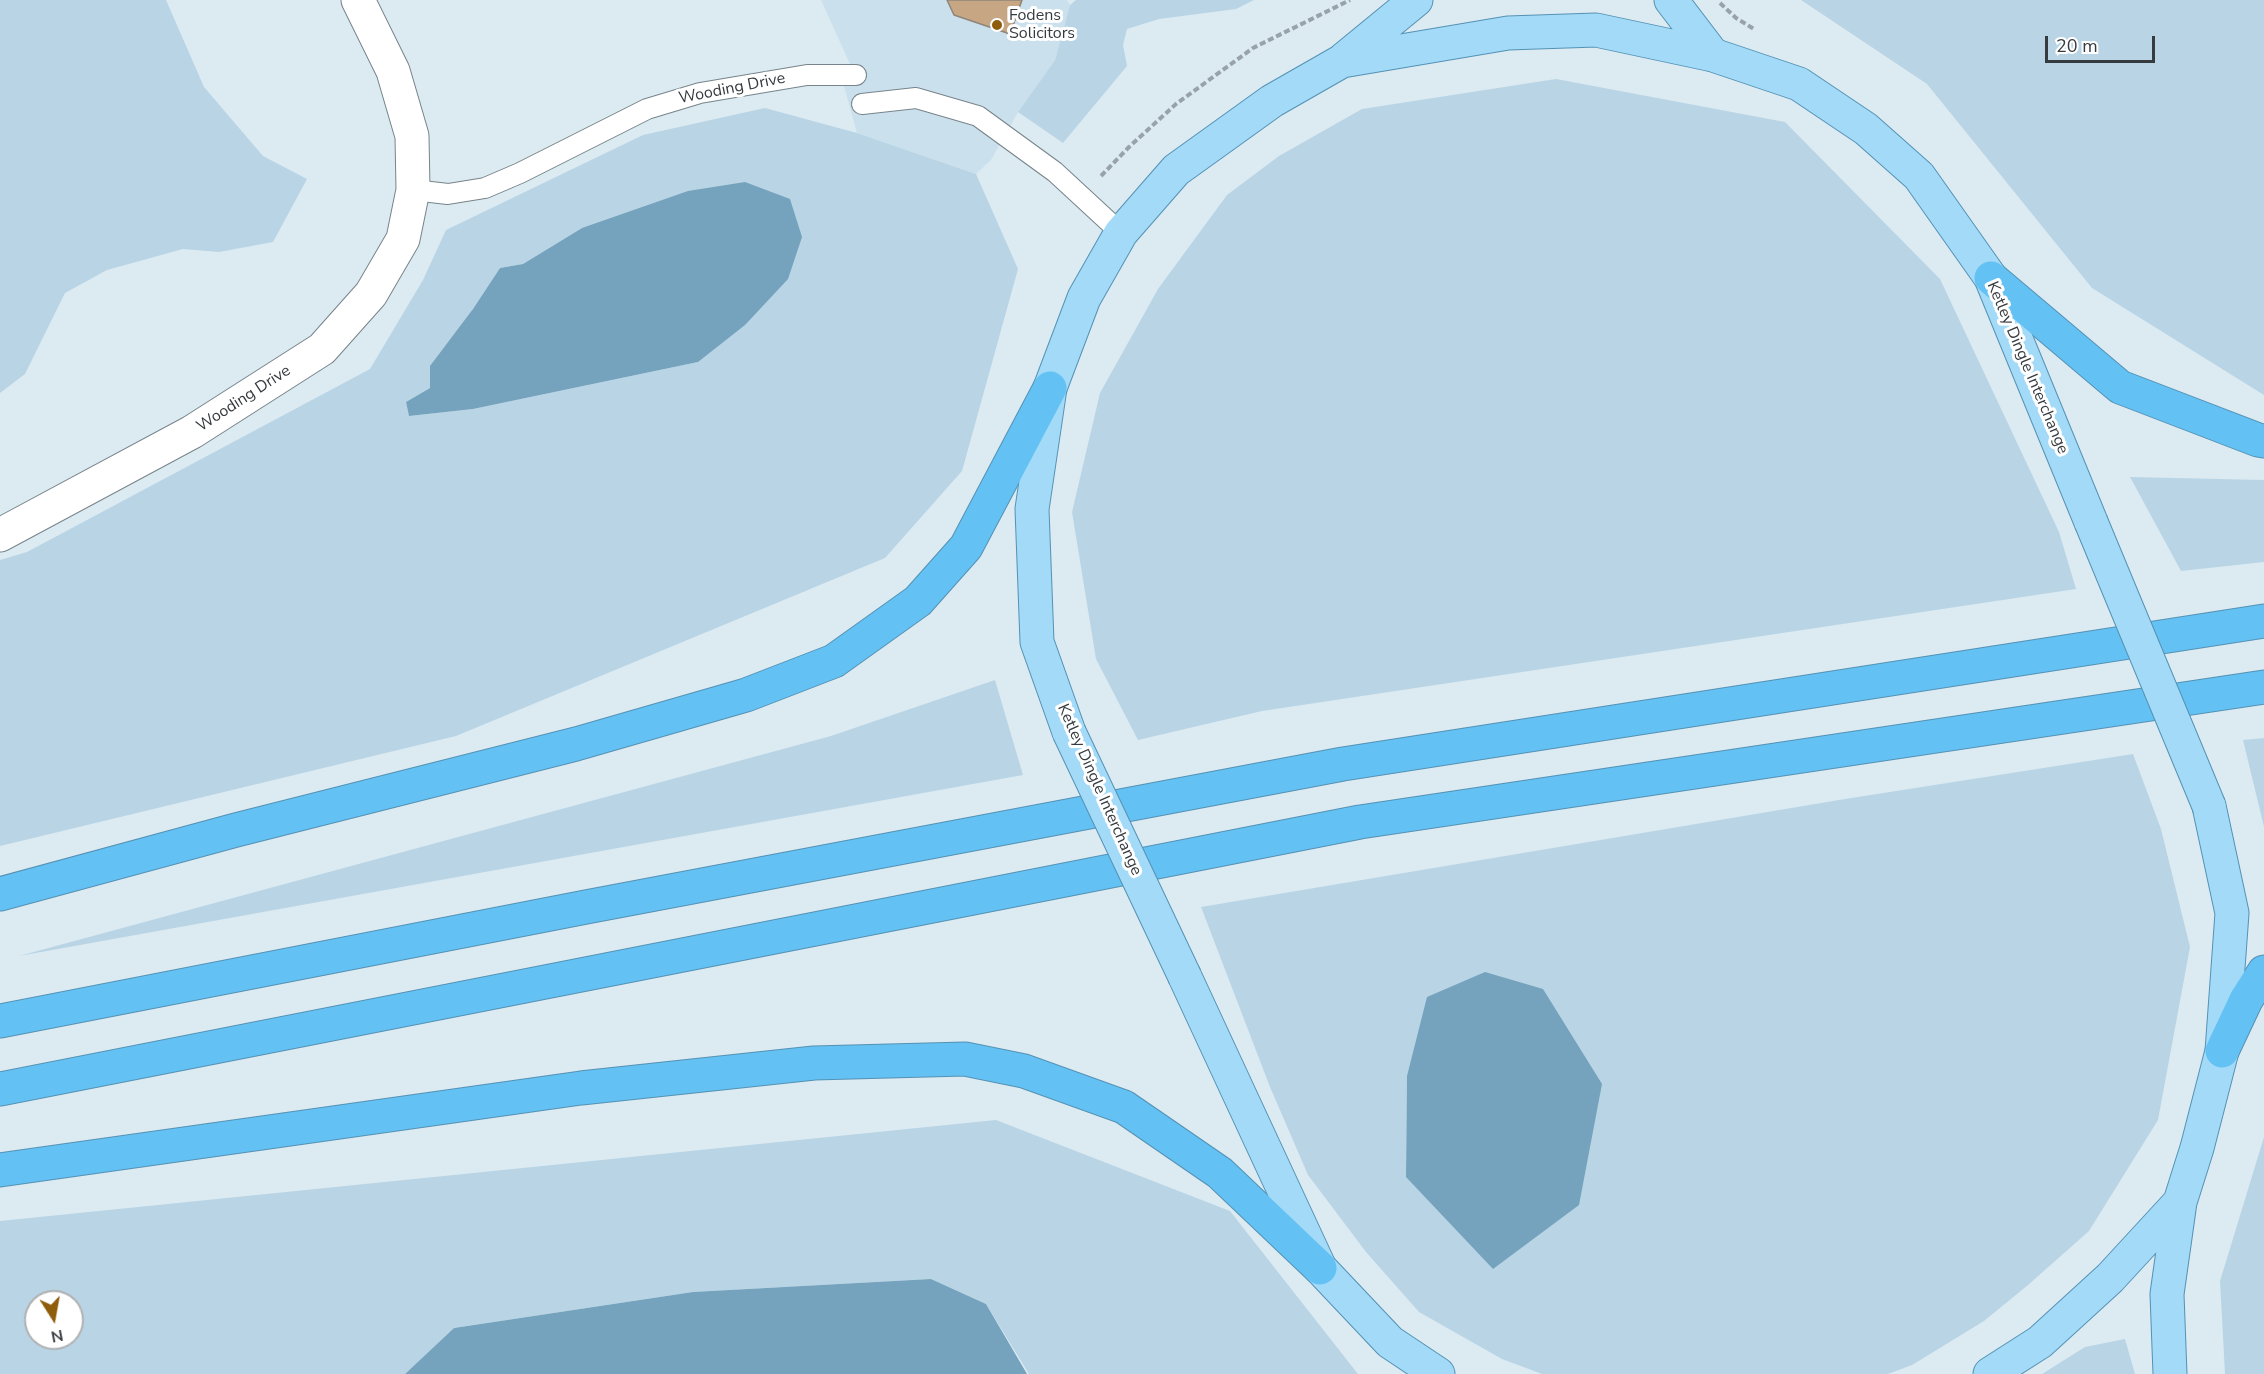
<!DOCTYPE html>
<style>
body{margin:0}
#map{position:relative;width:2264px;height:1374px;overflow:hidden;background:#dceaf2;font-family:"Nunito Sans",sans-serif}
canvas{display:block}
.north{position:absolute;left:24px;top:1290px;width:60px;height:60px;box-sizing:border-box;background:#fff;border:2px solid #afb1b2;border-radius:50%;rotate:169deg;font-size:16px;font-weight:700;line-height:24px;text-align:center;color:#363b3f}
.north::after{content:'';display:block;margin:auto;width:21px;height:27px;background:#8f5c0c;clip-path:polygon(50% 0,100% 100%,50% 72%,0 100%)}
.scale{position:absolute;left:2045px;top:36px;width:110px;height:27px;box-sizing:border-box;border:3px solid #363b3f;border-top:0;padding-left:8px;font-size:18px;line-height:21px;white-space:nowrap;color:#363b3f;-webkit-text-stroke:4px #fff;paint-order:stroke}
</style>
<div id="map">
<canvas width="2264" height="1374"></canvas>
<div class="north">N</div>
<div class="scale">20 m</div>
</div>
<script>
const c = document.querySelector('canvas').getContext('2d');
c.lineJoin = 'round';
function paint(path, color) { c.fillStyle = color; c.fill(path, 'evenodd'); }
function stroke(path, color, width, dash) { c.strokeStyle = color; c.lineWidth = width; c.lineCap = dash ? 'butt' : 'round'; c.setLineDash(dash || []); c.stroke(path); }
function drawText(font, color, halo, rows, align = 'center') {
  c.font = font + ' "Nunito Sans",sans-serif'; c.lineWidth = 6; c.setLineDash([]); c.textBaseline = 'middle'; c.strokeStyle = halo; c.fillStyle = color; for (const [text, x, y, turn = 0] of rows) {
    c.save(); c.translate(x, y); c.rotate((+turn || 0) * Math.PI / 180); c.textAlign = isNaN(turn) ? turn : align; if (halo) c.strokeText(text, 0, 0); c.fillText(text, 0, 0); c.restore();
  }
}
paint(new Path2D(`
 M821,0H1067L1070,5L1055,60L1018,112L991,160L976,174L857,133L844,86H860Z`), '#cbe0ed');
paint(new Path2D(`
 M0,0H166L204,87L263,156L307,179L273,242L219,252L183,249L107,270L65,293L25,374L0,393Z
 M1076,0H1254L1236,9L1159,19L1127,29L1123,45L1127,66L1063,143L1018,112L1055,60L1070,5Z
 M1801,0H2264V395L2092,288L1927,84Z
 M1556,79L1785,122L1940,279L2059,532L2076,589L1262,711L1138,740L1096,659L1072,512L1100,393L1158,289L1227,195L1279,156L1362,109Z
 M765,108L857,133L976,174L1018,269L962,471L885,558L456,736L0,846V560L27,552L370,369L423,280L446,230L643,135ZM582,228L698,362L473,409L409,416L406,402L430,388L473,309L500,268L523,264Z
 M2130,477L2264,480V562L2181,571Z
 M995,680L1023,775L19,956L831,736Z
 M2264,738V827L2243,740Z
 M2133,754L2161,829L2190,947L2158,1120L2089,1231L2028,1285L1984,1321L1912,1365L1888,1374H1542L1502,1359L1419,1312L1366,1252L1308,1175L1270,1087L1201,907L1845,799ZM1407,1076L1493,1268L1406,1176Z
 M996,1120L1230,1211L1358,1374H1029L986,1304L931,1279L693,1292L454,1328L405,1374H0V1221ZM36,1302H72V1338H36Z
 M2264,1137V1374H2225L2220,1281Z
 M2125,1339L2135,1374H2042L2085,1347Z`), '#b9d5e5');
paint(new Path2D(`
 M745,182L790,199L802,237L788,279L745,325L698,362L473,409L409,416L406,402L430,388V366L473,309L500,268L523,264L582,228L688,191Z
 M1485,972L1543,989L1602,1084L1579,1205L1493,1269L1406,1177L1407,1076L1427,997Z
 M931,1279L986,1304L1027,1374H405L454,1328L693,1292Z`), '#75a2bc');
const building = new Path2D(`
 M947,0H1022L1010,34L954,15Z`);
paint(building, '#c7a783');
stroke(building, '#8e857b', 1.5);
const lane = new Path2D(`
 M862,104L916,98L978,116L1055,172L1121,233
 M413,190L448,194L485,188L520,173L647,109L700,93L807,75H856`);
const street = new Path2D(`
 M0,535L192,432L322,349L371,294L403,239L413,190L412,136L393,71L358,0`);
const primary = new Path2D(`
 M1671,0L1713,55
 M1344,59L1416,0
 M1069,732L1037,642L1032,509L1050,388L1084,298L1121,233L1176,170L1272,101L1342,61L1508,33L1596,30L1713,55L1799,84L1866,129L1919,176L1991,278L2091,522
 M1185,977L1320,1268L1390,1342L1438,1374
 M1990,1374L2040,1342L2110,1278L2180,1202L2197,1148L2222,1051L2232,913L2209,806
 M2170,1374L2167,1294L2180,1202`);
const highway = new Path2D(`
 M1991,278L2120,387L2258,440L2264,441
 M0,894L236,830L576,744L746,695L834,661L918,601L966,547L1050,388
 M0,1021L586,907L1343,764L2264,621
 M2222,1051L2246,1000L2264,972
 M0,1089L1360,822L2264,687
 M0,1170L581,1088L814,1063L965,1059L1024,1071L1124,1107L1220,1173L1320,1268`);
stroke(lane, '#77848b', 22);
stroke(street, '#77848b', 35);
stroke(primary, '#5492b4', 35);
stroke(highway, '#5492b4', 35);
stroke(new Path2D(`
 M1720,3L1736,18L1754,29
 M1101,176L1129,147L1176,104L1253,48L1350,0`), '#98a3a9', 4, [6, 3]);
stroke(lane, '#fff', 20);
stroke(street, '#fff', 33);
stroke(primary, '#a2daf8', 33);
stroke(highway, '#64c1f3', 33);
const primaryBridge = new Path2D(`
 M2091,522L2209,806
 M1069,732L1185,977`);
stroke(primaryBridge, '#5492b4', 35, []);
stroke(primaryBridge, '#a2daf8', 33);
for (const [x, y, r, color] of [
 [997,25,6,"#8f5c0c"]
]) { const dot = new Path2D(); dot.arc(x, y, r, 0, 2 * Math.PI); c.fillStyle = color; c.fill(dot); stroke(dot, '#fff', 2); }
drawText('16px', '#363b3f', '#fff', [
 ["Fodens",1009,16],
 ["Solicitors",1009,34]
], 'left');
drawText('16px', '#363b3f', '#fff', [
 ["Wooding Drive",732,89,-11],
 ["Ketley Dingle Interchange",2027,368,67],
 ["Wooding Drive",244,399,-33],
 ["Ketley Dingle Interchange",1099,790,66]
]);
</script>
